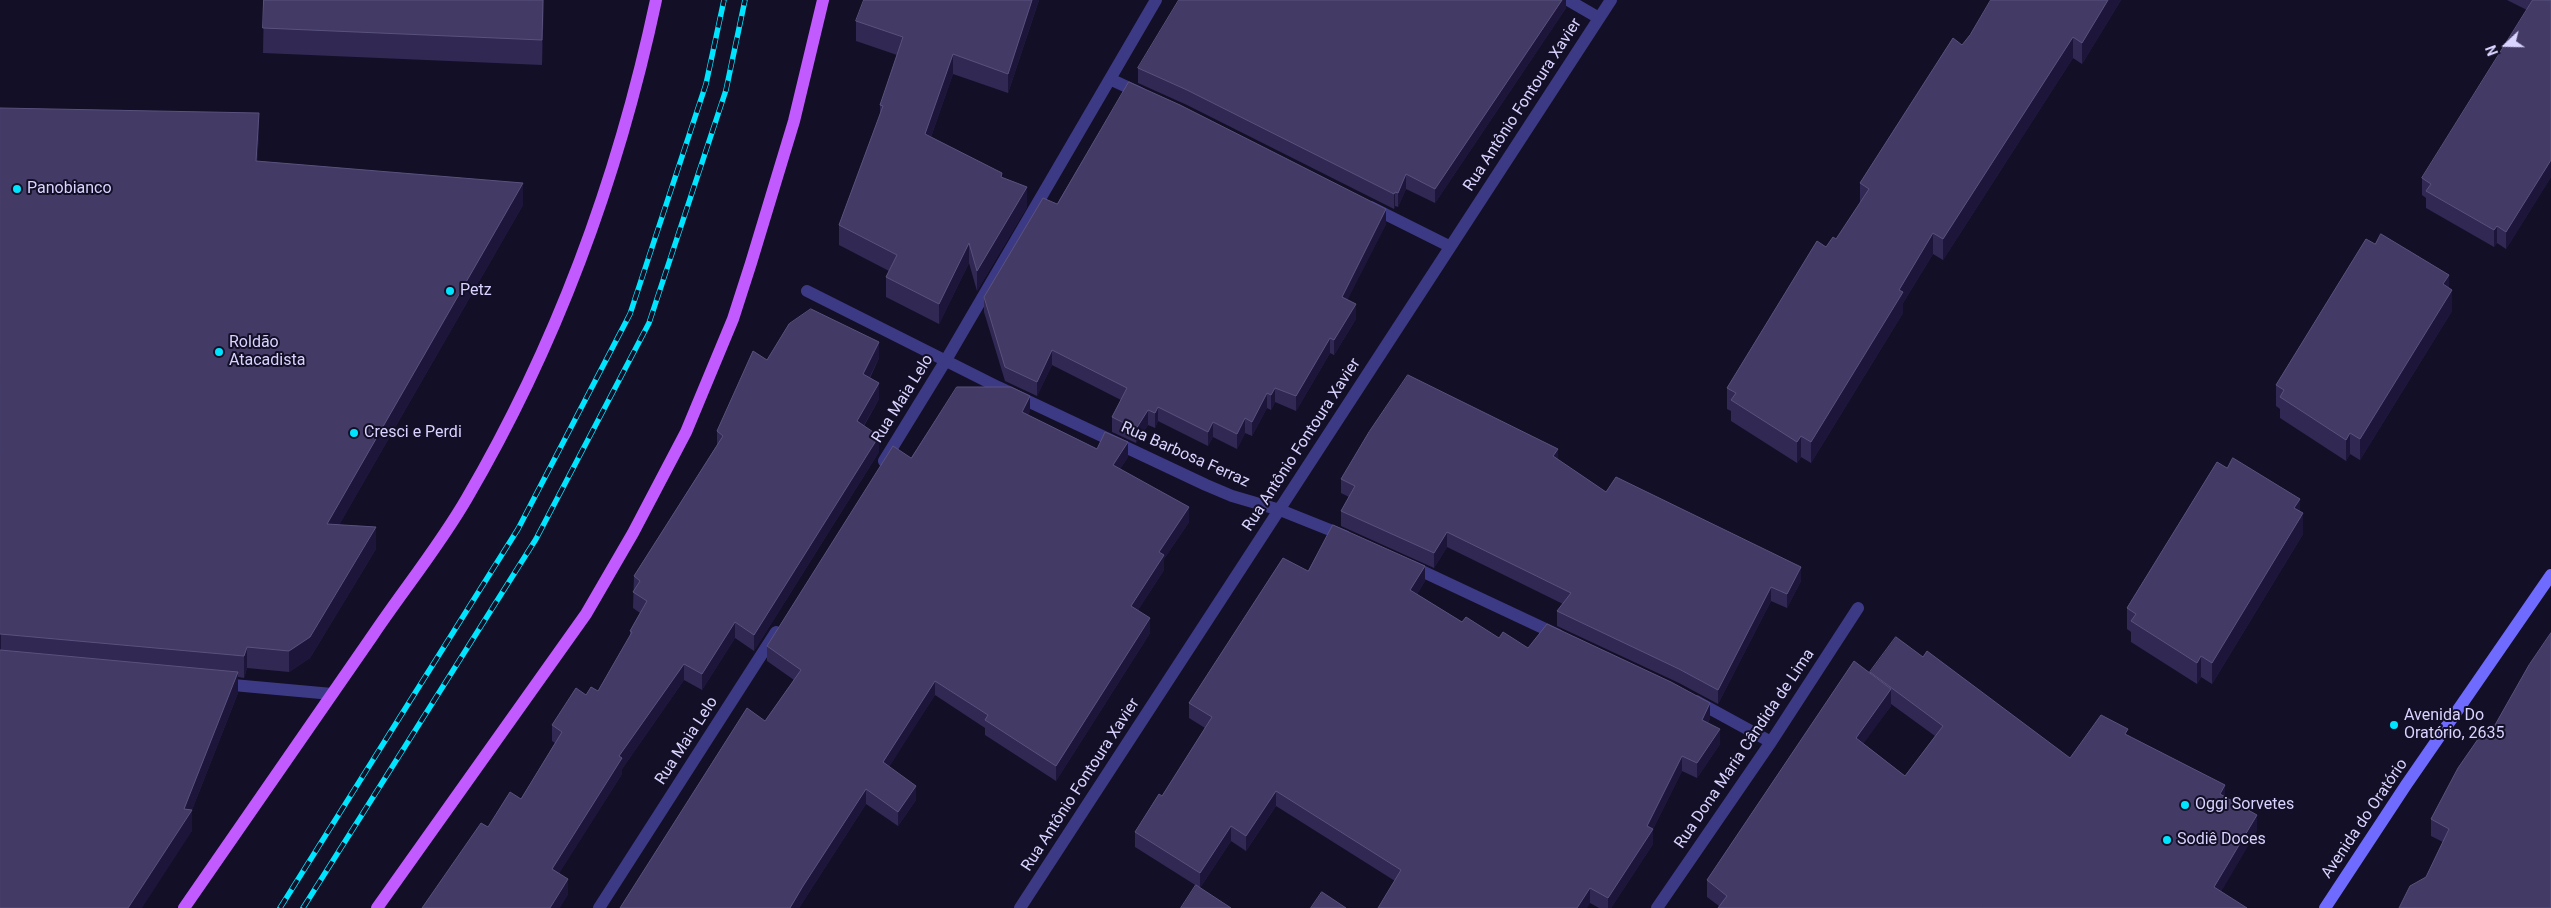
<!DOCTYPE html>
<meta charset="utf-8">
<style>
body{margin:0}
#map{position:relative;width:2551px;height:908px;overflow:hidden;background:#130f26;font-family:Roboto,sans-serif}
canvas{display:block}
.north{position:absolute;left:2481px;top:20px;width:50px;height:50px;-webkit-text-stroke:4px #130f26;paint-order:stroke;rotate:249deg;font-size:14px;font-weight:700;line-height:20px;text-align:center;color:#d9d4ff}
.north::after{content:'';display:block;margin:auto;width:18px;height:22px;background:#d9d4ff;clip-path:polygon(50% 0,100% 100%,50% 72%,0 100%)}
</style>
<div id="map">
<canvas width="2551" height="908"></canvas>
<div class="north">N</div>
</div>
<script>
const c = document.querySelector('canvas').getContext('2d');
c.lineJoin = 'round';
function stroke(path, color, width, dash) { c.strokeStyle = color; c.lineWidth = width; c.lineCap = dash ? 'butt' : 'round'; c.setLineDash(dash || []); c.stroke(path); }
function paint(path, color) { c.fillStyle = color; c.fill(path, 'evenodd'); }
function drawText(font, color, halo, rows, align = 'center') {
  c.font = font + ' Roboto,sans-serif'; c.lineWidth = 4; c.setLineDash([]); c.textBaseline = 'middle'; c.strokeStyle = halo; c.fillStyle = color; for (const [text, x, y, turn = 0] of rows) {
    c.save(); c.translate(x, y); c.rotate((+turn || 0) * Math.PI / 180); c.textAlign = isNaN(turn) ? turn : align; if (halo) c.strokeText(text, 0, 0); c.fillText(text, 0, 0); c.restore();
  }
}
stroke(new Path2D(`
 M1568,0L1599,18
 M1112,80L1140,93
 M1371,207L1449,246
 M807,291L998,387L1206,485L1232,496L1280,510L1345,536
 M884,461L946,360L1156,0
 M1411,566L1558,635
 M222,684L332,694
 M1696,701L1771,742
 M599,908L776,632
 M1020,908L1611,0
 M1657,908L1771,742L1858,608`), '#3d3a85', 12);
stroke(new Path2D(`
 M2325,908L2406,785L2551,575`), '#6f6bff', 12);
stroke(new Path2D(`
 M184,908C247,817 310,726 373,635C404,589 440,545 467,498C557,344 619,174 656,0
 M377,908L586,614L633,533L686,432L733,319L751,263L794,121L823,0`), '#c25bff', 12);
const rail = new Path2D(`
 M280,908L518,529L630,314L706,84L724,0
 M303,908L536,539L649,323L726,90L745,0`);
stroke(rail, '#00e5ff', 5.5);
stroke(rail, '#130f26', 4, [11]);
paint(new Path2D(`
 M264,0H544L542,65L263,53Z
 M1039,0L1008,93L953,74L931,137L1002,178L1027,207L977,291L969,263L939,324L886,297V277L889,271L839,245V225L880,115V105L897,55L856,41V21Z
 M1566,0V8L1435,203L1406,189L1398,207L1395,206L1394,209L1187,105L1138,83V68Z
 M2121,0L2082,64L2073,58L1943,260L1933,254L1903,303V313L1811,463L1801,457L1797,463L1731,421V411L1727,409V388L1826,247L1836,239L1860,203V183L1962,45Z
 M2507,0H2551V177L2506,249L2497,243L2494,247L2426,208V198L2422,195V178L2527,10Z
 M0,108L259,135L257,162L523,205L339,525L376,549L310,658L289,672L247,668L244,678L238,677V693L192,810V831L0,908Z
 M1057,204L1386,224L1347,300L1356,319L1334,355L1330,353L1296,411L1275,402L1271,410L1267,408L1252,436L1245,433L1237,449L1213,437L1208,446L1158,421L1155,428L1148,425L1136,443L1112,432V417L1121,400L1052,365L1037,396L1005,381L984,312V297Z
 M2449,288L2452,311L2360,460L2350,454L2346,461L2280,418V409L2276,406V385Z
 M879,358L870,378L879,399L864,426L879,452L754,651L735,638L702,690L684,680L622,769V774L559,873L568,895L488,827L521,799L555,743L552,741V725L586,695L598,691L630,636V631L640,613L633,608L634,576L717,445V431L767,360Z
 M1030,411L1028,415L1097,449L1128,457L1120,469L1189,522L1164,559V570L1138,610L1150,633L1056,781L985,735V728L935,695L889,766L916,800L898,826L866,804L799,908H620L765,721L794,680L767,661V646L911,458Z
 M1558,460L1606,492L1801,581L1787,608L1771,601L1718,704L1679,683L1557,626V611L1563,604L1447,547L1434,568L1341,526V511L1349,497L1341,493V479Z
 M2227,468L2300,511L2303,534L2212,684L2201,677L2197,684L2131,642V632L2127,629V608Z
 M1308,571L1425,581L1417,594L1462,622L1499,638L1710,718L1708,723L1720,744L1697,778L1682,771L1653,829V844L1611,908H1599L1590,903L1395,881L1276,806L1246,851L1231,841L1200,888L1135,847V832L1162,796L1205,728L1189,718V703Z
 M2551,633L2426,877L2443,842L2431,836V819L2491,732Z
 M1923,657L2070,758L2128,736L2225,797L2257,831L1719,906L1707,897V880L1870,673V672ZM1891,704L1935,736L1905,776L1863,743L1891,706Z`), '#312854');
paint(new Path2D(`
 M543,0H544L542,65V40Z
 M1032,0H1039L1008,93V74Z
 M1562,0H1566V8L1435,203V189Z
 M2108,0H2121L2082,64V43Z
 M2073,37V58L1943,260V239Z
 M953,54V74L925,154V134Z
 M259,113V135L256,183V161Z
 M2551,160V177L2506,249V232Z
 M1406,174V189L1398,207V193Z
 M523,183V205L327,546V524Z
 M1027,187V207L977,291V271Z
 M1395,192V206L1394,209V194Z
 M1386,209V224L1342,311V297Z
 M2497,226V243L2494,247V230Z
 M1933,233V254L1903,303V313L1811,463V442L1899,290Z
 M969,243V263L939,324V304Z
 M2449,275V295L2452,290V311L2360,460V439Z
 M1356,304V319L1334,355V340Z
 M1330,338V353L1296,411V396Z
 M879,342V358L863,390V374Z
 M1052,350V365L1037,396V382Z
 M879,383V399L857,437V421Z
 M1275,388V402L1271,410V395Z
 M1267,393V408L1252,436V422Z
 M1030,396V411L1022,427V412Z
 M1158,407V421L1155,428V413Z
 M1148,410V425L1136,443V429Z
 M1245,418V433L1237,449V434Z
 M1213,422V437L1208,446V432Z
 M2350,433V454L2346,461V440Z
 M879,436V452L754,651V635Z
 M1801,436V457L1797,463V442Z
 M1128,442V457L1113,480V465Z
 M1558,449V463L1553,456Z
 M2300,499V519L2303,513V534L2212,684V663L2294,508Z
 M1189,507V522L1164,559V570L1131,621V606L1159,552Z
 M376,527V549L310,658L289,672V651Z
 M1447,532V547L1434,568V553Z
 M1425,566V581L1410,605V590Z
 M1801,567V581L1787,608V594Z
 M1771,587V601L1718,704V690Z
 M1150,618V633L1056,781V766Z
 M735,622V638L702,690V674Z
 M1,633V655H0V634Z
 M247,647V668L244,678V656Z
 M2201,656V677L2197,684V663Z
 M684,664V680L622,769V774L552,885V869L619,756Z
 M238,672V693L192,810V831L142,908H128L184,809Z
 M935,681V695L883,777V762Z
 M1891,689V706L1856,754V738Z
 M1710,703V718L1702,735V720Z
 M1720,729V744L1697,778V763Z
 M1682,756V771L1652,831L1653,829V844L1611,908H1608V898L1647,826Z
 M2225,785V801L2220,794Z
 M916,786V800L898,826V812Z
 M866,789V804L799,908H790L803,886Z
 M1276,791V806L1246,851V836Z
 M2257,815V831L2214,904V887Z
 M1231,826V841L1200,888V873Z
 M568,879V895L560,908H550Z
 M1590,888V903L1587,908H1577Z`), '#1d163a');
const building = new Path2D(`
 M264,0H543L542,40L263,28Z
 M864,0H1032L1008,74L953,54L925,134L1002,173L1001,177L1027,187L977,271L969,243L939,304L886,277L897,255L839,225L883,106L880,105L903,37L856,21Z
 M1179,0H1562L1435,189L1406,174L1398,193L1395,192L1394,194L1187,90L1138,68Z
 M1991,0H2108L2082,43L2073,37L1943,239L1933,233L1899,290L1903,292L1811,442L1801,436L1797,442L1731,400L1736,393L1727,388L1817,241L1826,247L1833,237L1836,239L1869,189L1860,183L1953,38L1962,45L1970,35Z
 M2533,0H2551V160L2506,232L2497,226L2494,230L2426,191L2431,184L2422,178Z
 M1129,82L1180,105L1386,209L1342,297L1356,304L1334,340L1330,338L1296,396L1275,388L1271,395L1267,393L1252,422L1245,418L1237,434L1213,422L1208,432L1158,407L1155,413L1148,410L1136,429L1112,417L1127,388L1052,350L1037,382L1005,367L984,297L1043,198L1057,204Z
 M0,108L259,113L256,161L523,183L327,524L376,527L310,637L289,651L247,647L244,656L0,634Z
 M2381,234L2449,275L2443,284L2452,290L2360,439L2350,433L2346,440L2280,397L2284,390L2276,385L2366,239L2375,244Z
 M811,309L879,342L863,374L879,383L857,421L879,436L754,635L735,622L702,674L684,664L619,756L622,758L552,869L568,879L550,908H422L481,823L488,827L510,792L521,799L562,732L552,725L576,688L586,695L591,687L598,691L632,632L630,631L647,601L633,592L640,581L634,576L723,436L717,431L753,351L767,360L789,324Z
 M1408,375L1558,449L1553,456L1606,492L1616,477L1801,567L1787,594L1771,587L1718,690L1679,669L1557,611L1571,593L1447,532L1434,553L1341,511L1355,486L1341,479L1369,432Z
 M957,387H1011L1030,396L1022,412L1097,449L1105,432L1128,442L1113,465L1189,507L1159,552L1164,555L1131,606L1150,618L1056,766L985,720L988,715L935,681L883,762L916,786L898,812L866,789L803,886L790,908H620L747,708L765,721L801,670L767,646L893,446L911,458Z
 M2233,458L2300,499L2294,508L2303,513L2212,663L2201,656L2197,663L2131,621L2136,614L2127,608L2217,462L2227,468Z
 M1333,525L1425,566L1410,590L1462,622L1466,617L1499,638L1503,632L1528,648L1547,624L1671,682L1710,703L1702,720L1720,729L1697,763L1682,756L1647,826L1653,829L1608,898L1590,888L1577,908H1378L1401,870L1276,791L1246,836L1231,826L1200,873L1135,832L1159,794L1162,796L1212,717L1189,703L1283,558L1308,571Z
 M2551,633V908H2399L2410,886L2426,877L2449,829L2431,819L2458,768L2485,729L2491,732L2529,665Z
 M1896,637L1923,657L1927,651L2070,758L2101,715L2128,729L2125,734L2225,785L2220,794L2257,815L2214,887L2247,908H1718L1727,896L1707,880L1854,661L1891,689L1856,738L1905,776L1943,726L1870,672Z
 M0,650L238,672L184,809L192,810L128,908H0Z
 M1196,885L1231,908H1181Z
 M1322,892L1346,908H1311Z`);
paint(building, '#433a66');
stroke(building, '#5a527e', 1);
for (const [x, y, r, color] of [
 [17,189,5,"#00e5ff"],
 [450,291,5,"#00e5ff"],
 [219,352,5,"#00e5ff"],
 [354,433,5,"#00e5ff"],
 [2394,725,5,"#00e5ff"],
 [2185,805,5,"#00e5ff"],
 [2167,840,5,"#00e5ff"]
]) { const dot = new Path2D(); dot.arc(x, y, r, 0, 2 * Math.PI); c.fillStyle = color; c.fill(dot); stroke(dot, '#130f26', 2); }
drawText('16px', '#d9d4ff', '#130f26', [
 ["Rua Antônio Fontoura Xavier",1523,105,-57],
 ["Rua Maia Lelo",903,399,-58],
 ["Rua Antônio Fontoura Xavier",1302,445,-57],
 ["Rua Barbosa Ferraz",1185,455,24],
 ["Rua Maia Lelo",687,741,-57],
 ["Rua Dona Maria Cândida de Lima",1745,749,-56],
 ["Rua Antônio Fontoura Xavier",1081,785,-57],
 ["Avenida do Oratório",2365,819,-56]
]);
drawText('16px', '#d9d4ff', '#130f26', [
 ["Panobianco",27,189],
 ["Petz",460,291],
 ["Roldão",229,343],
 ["Atacadista",229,361],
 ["Cresci e Perdi",364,433],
 ["Avenida Do",2404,716],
 ["Oratório, 2635",2404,734],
 ["Oggi Sorvetes",2195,805],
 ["Sodiê Doces",2177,840]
], 'left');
</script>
